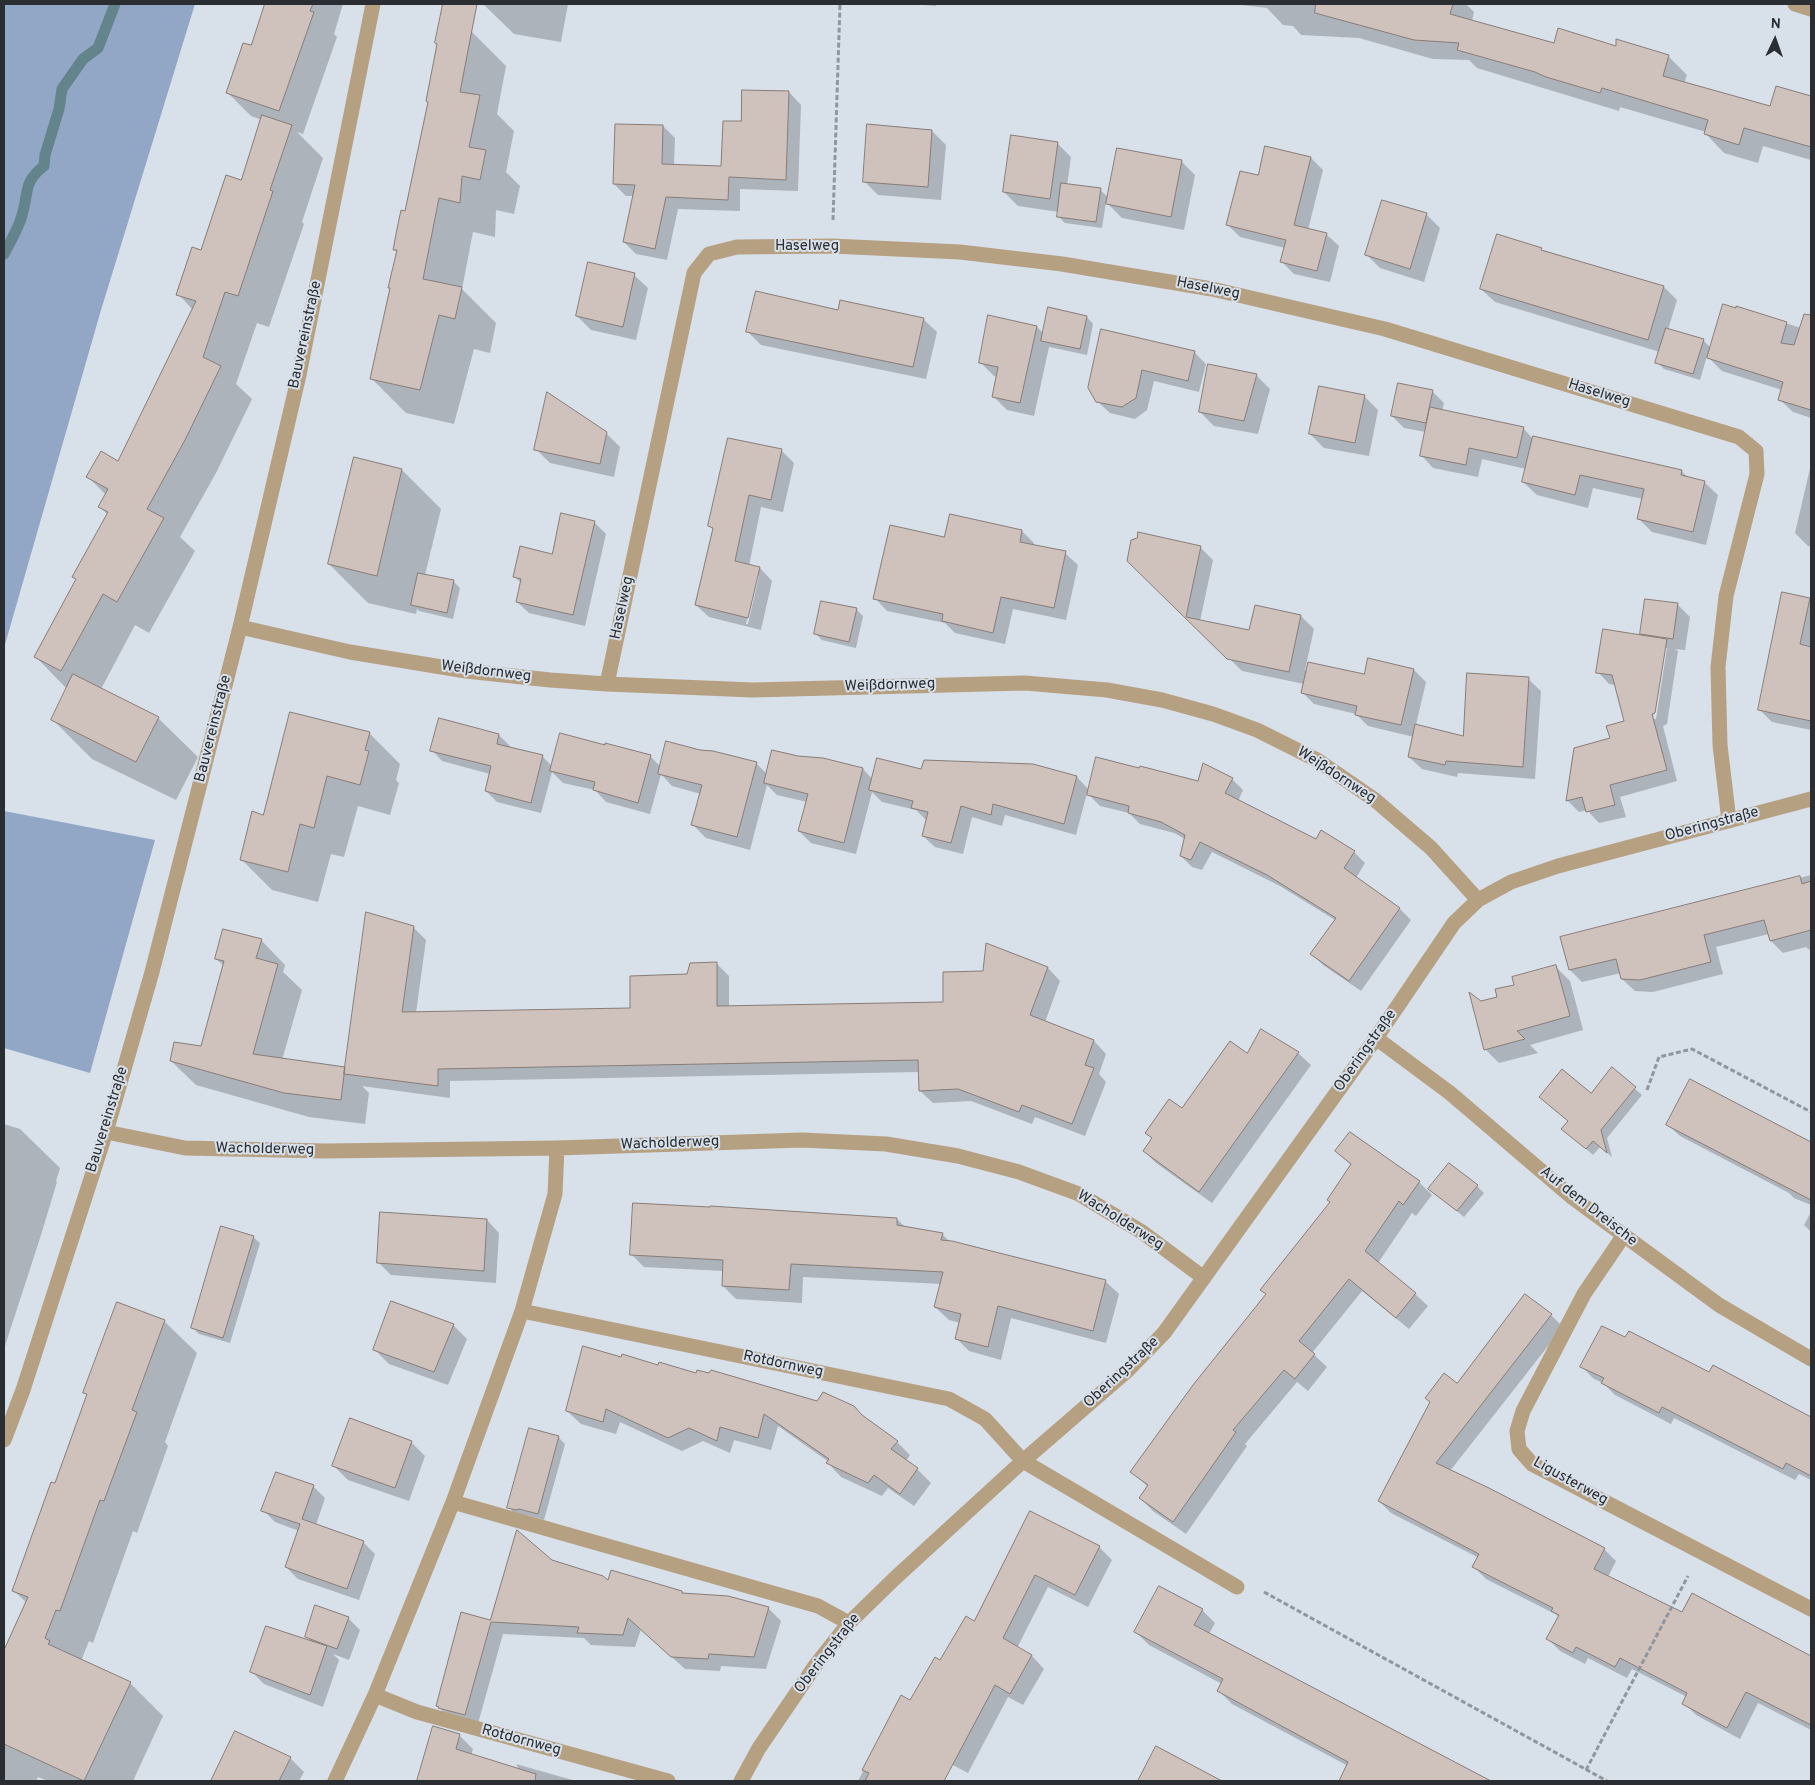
<!DOCTYPE html>
<meta charset="utf-8">
<style>
body{margin:0}
#map{position:relative;width:1815px;height:1785px;overflow:hidden;background:#d8e0ea;font-family:Overpass,sans-serif}
canvas{display:block}
.frame{position:absolute;inset:0;border:5px solid #2a2d31;pointer-events:none}
.north{position:absolute;left:1750px;top:15px;width:50px;height:50px;-webkit-text-stroke:4px #d8e0ea;paint-order:stroke;rotate:3deg;font-size:14px;font-weight:700;line-height:20px;text-align:center;color:#2a2d31}
.north::after{content:'';display:block;margin:auto;width:18px;height:22px;background:#2a2d31;clip-path:polygon(50% 0,100% 100%,50% 72%,0 100%)}
</style>
<div id="map">
<canvas width="1815" height="1785"></canvas>
<div class="frame"></div>
<div class="north">N</div>
</div>
<script>
const c = document.querySelector('canvas').getContext('2d');
c.lineJoin = 'round';
function paint(path, color) { c.fillStyle = color; c.fill(path, 'evenodd'); }
function stroke(path, color, width, dash) { c.strokeStyle = color; c.lineWidth = width; c.lineCap = dash ? 'butt' : 'round'; c.setLineDash(dash || []); c.stroke(path); }
function drawText(font, color, halo, rows, align = 'center') {
  c.font = font + ' Overpass,sans-serif'; c.lineWidth = 4; c.setLineDash([]); c.textBaseline = 'middle'; c.strokeStyle = halo; c.fillStyle = color; for (const [text, x, y, turn = 0] of rows) {
    c.save(); c.translate(x, y); c.rotate((+turn || 0) * Math.PI / 180); c.textAlign = isNaN(turn) ? turn : align; if (halo) c.strokeText(text, 0, 0); c.fillText(text, 0, 0); c.restore();
  }
}
paint(new Path2D(`
 M4,4H195L101,310L4,648Z
 M4,811L155,840L90,1073L4,1048Z`), '#91a7c5');
paint(new Path2D(`
 M266,4H343L334,34L337,37L303,134L297,132L323,158L302,222L304,224L269,327L257,323L236,384L252,399L216,473L180,537L195,551L149,633L135,625L101,689L158,718L198,757L176,800L92,759L52,719L67,689L35,656L77,579L108,515L100,507L106,495L88,477L119,462L193,310L178,294L242,182L262,120L251,116L227,92L252,46Z
 M483,4H568L561,42L514,34Z
 M912,4H936V6Z
 M1232,4H1466L1474,12L1472,21L1555,44L1617,47L1668,56L1687,75L1684,84L1771,108L1777,87L1811,97V160L1763,146L1758,163L1724,153L1706,134V132L1620,107L1619,111L1477,68L1469,60L1433,59L1359,38L1301,35L1293,26L1283,25L1267,8Z
 M472,32L506,66L497,114L514,131L506,172L520,186L514,214L496,210L495,237L473,232L462,289L496,323L490,353L474,349L454,424L406,413L372,379L397,253L394,249Z
 M789,92L801,105L798,191L740,189V211L678,209L667,260L636,254L624,242L634,196H626L614,184L663,126L675,138L674,165L722,167L742,122Z
 M932,131L946,145L941,200L878,195L864,181Z
 M1057,143L1071,157L1067,186L1100,190L1109,198L1181,161L1195,175L1184,230L1122,218L1106,202L1102,228L1065,223L1058,216L1059,212L1018,206L1004,192Z
 M1311,158L1323,170L1308,230L1326,234L1339,246L1330,282L1294,274L1282,262L1285,248L1240,237L1228,225L1258,176Z
 M1426,214L1440,228L1424,282L1380,268L1366,254Z
 M1497,236L1664,287L1677,300L1668,330L1703,340L1711,348L1737,308L1811,331V418L1793,412L1779,399L1782,390L1722,371L1707,356L1700,380L1664,369L1657,362L1660,352L1495,302L1481,289Z
 M634,275L648,288L636,340L591,330L577,316Z
 M839,312L923,319L937,332L926,379L761,345L748,332Z
 M1087,317L1093,324L1087,355L1049,347L1034,416L1007,410L993,396L997,377L994,376L980,362L1037,327L1044,334Z
 M1194,352L1206,364L1199,392L1154,381L1147,410L1135,419L1110,413L1097,401L1089,387Z
 M1256,375L1270,389L1258,434L1214,426L1200,412Z
 M1432,391L1444,403L1442,411L1523,428L1533,439L1681,471L1689,478L1704,482L1718,495L1706,545L1652,532L1639,519L1643,499L1593,488L1588,508L1537,495L1523,482L1526,469L1482,459L1478,477L1433,468L1421,455L1426,432L1404,428L1392,416Z
 M1364,396L1378,410L1369,456L1324,448L1310,434Z
 M606,433L620,447L614,477L550,463L536,449Z
 M781,450L794,463L783,512L761,507L749,566L760,568L772,581L761,630L709,617L696,605L714,530L710,526ZM757,576H759L748,624H746Z
 M1811,464V547L1808,546L1795,533Z
 M402,470L441,509L425,575L453,581L460,588L453,619L419,611L417,609L416,614L368,603L329,564Z
 M951,515L1022,531L1034,543V546L1065,553L1078,565L1066,620L1013,609L1005,644L955,633L945,623L887,611L875,598L945,539Z
 M594,522L606,534L585,626L529,613L517,602L521,583L515,577L553,555Z
 M1200,547L1213,560L1200,621L1250,631L1301,616L1314,629L1305,670L1365,676L1414,670L1426,682L1416,725L1464,737L1528,679L1541,691L1535,779L1458,773L1457,777L1422,769L1409,757L1414,737L1368,726L1356,714L1314,704L1302,692L1304,684L1242,671L1128,560Z
 M1809,599L1811,601V730L1772,722L1759,709Z
 M1678,605L1690,617L1685,650L1675,649L1678,651L1667,724L1663,726L1677,781L1620,797L1626,817L1599,823L1587,810L1579,812L1568,801L1575,749L1611,739L1625,722L1616,685L1609,684L1598,672L1644,637L1641,634ZM1664,648H1667L1656,719H1653Z
 M856,609L863,616L856,648L822,640L815,633Z
 M369,733L400,764L396,780L399,783L390,815L358,806L344,857L331,854L318,902L272,890L241,859L264,816Z
 M499,735L510,746L509,748L542,756L552,766L650,756L661,767L756,763L767,774L863,769L873,780L922,771L1077,777L1089,790L1232,779L1243,790L1238,801L1316,841L1354,852L1365,863L1356,878L1400,909L1411,920L1361,991L1323,965L1312,954L1335,920L1280,886L1212,852L1202,870L1192,867L1181,856L1185,839L1174,833L1140,824L1129,813L1100,806L1087,793L1076,835L1005,815L1002,826L972,817L963,854L935,847L923,836L928,820L925,819L916,810L882,802L872,792L856,854L811,843L799,831L807,802L777,795L767,785L750,850L706,838L693,825L701,794L672,786L661,774L650,814L606,802L595,790L563,783L552,772L541,813L497,802L486,791L490,774L442,761L432,750Z
 M1811,875V951L1806,947L1783,953L1771,941L1769,934L1716,947L1723,974L1653,992L1635,991L1622,979L1621,973L1582,982L1570,970L1562,938Z
 M413,927L426,940L416,1013L632,1009L688,975L716,963L729,976V1007L945,1003L985,972L987,944L1048,968L1060,981L1045,1022L1094,1041L1106,1054L1099,1074L1106,1082L1085,1136L1035,1117L1032,1124L971,1101L933,1103L920,1091L919,1072L450,1081V1098L362,1086L369,1093L365,1124L309,1117L196,1085L171,1061L202,1048L224,966L216,959L261,940L285,965L283,972L302,990L282,1060L344,1069Z
 M1556,967L1570,981L1583,1030L1530,1045L1538,1053L1499,1063L1485,1049L1480,1003L1499,998L1516,986Z
 M1298,1053L1311,1065L1212,1203L1156,1163L1144,1151L1183,1110L1247,1054Z
 M1612,1069L1642,1095L1607,1138L1612,1157L1600,1147L1593,1155L1563,1129Z
 M1691,1081L1811,1144V1205L1794,1198L1789,1193L1680,1136L1668,1125Z
 M4,1124L20,1129L60,1168L56,1181L57,1182L41,1235L4,1349Z
 M1336,1151L1419,1182L1432,1195L1416,1216L1412,1213L1378,1263L1415,1294L1428,1306L1409,1329L1362,1291L1312,1353L1327,1367L1308,1391L1297,1382L1245,1444L1247,1446L1186,1534L1153,1511L1140,1498L1148,1487L1132,1472L1267,1295L1331,1203L1352,1166Z
 M1477,1186L1484,1193L1464,1217L1430,1189Z
 M1811,1212V1232L1804,1225Z
 M897,1219L905,1227L942,1234L950,1242L1105,1281L1119,1294L1106,1343L1011,1318L1001,1360L969,1351L956,1338L960,1323L949,1320L935,1307L941,1284L803,1277L802,1303L736,1299L723,1286L724,1271L644,1267L631,1254Z
 M487,1220L499,1233L496,1283L391,1275L378,1262Z
 M253,1237L260,1243L230,1343L199,1334L192,1327Z
 M1551,1315L1563,1327L1450,1471L1604,1549L1616,1561L1608,1577L1682,1614L1692,1595L1811,1657V1730L1758,1703L1740,1739L1696,1715L1684,1703L1687,1697L1632,1669L1627,1678L1588,1658L1585,1664L1560,1651L1548,1639L1559,1617L1555,1614L1486,1579L1474,1567L1479,1558L1391,1513L1379,1501L1457,1385Z
 M164,1321L197,1353L165,1442L168,1446L137,1533L133,1531L93,1643L89,1641L81,1661L130,1683L163,1716L133,1781H48L38,1777L36,1781H4V1654L27,1603L13,1590L56,1485L88,1396L84,1392Z
 M453,1325L467,1339L448,1385L389,1364L375,1350Z
 M1626,1339L1710,1374L1714,1366L1811,1418V1480L1799,1474L1795,1480L1674,1418L1671,1424L1615,1395L1603,1383L1594,1379L1582,1367Z
 M584,1348L866,1420L897,1442L910,1455L906,1461L917,1469L931,1483L914,1506L888,1488L882,1496L841,1477L828,1463L829,1462L778,1426L771,1450L734,1440L730,1453L703,1441L682,1451L620,1422L616,1434L581,1424L567,1411Z
 M558,1437L565,1444L544,1520L526,1515L523,1516L515,1514L509,1507Z
 M411,1442L425,1456L409,1501L348,1480L334,1466Z
 M313,1486L325,1498L316,1525L363,1542L375,1554L359,1600L298,1579L286,1567L299,1531L275,1522L263,1510Z
 M1031,1512L1099,1547L1112,1560L1088,1607L1048,1587L1017,1648L1032,1656L1044,1669L1023,1705L1008,1697L968,1773L947,1762L936,1781H858L902,1697L911,1701L940,1662L974,1623Z
 M552,1561L609,1582L682,1592L685,1595L768,1608L781,1621L766,1669L721,1666L720,1671L685,1669L641,1629L635,1647L591,1645L584,1638L503,1634L477,1727L449,1718L437,1705L491,1621Z
 M1202,1610L1215,1623L1209,1634L1470,1778L1469,1781H1340L1348,1766L1232,1704L1219,1691L1222,1684L1149,1645L1136,1632Z
 M348,1618L360,1630L349,1660L333,1654L339,1660L323,1707L264,1684L251,1671L313,1643L306,1636Z
 M434,1728L459,1735L473,1749L471,1756L520,1771L516,1764L576,1781H418Z
 M1156,1748L1205,1774L1212,1781H1139Z
 M290,1758L304,1772L299,1781H220L215,1776Z`), '#0003');
stroke(new Path2D(`
 M4,254C10,242 19,228 22,215C29,192 23,182 44,166L45,155L59,109L62,89L83,59L98,48L115,4`), '#63848b', 11);
const building = new Path2D(`
 M265,4H313L310,11L314,12L279,111L226,93L243,43L251,45Z
 M443,4H477L460,92L480,95L469,147L486,150L480,180L462,176L460,203L439,198L423,279L462,287L455,319L439,315L420,390L370,379L390,288H388L397,250H393L397,229L401,210L405,211L428,102L426,101L437,44L435,43Z
 M1316,4H1453L1450,14L1554,43L1558,28L1616,46V39L1669,55L1663,76L1770,106L1776,86L1811,96V147L1744,128L1739,145L1704,134L1708,120L1602,88L1600,93L1546,77L1535,72L1457,50L1459,43L1414,40L1315,13Z
 M742,90L789,91L786,180L729,177L728,200L666,197L655,249L623,242L635,185L613,184L615,124L663,125L662,164L721,166L723,121H741Z
 M262,115L292,125L270,190L273,191L238,296L225,292L203,357L221,366L185,440L147,509L164,518L117,602L103,594L61,671L34,657L76,579L72,577L108,512L98,507L108,489L86,477L101,451L118,461L196,301L176,295L192,247L201,250L226,175L241,180Z
 M867,124L932,130L928,187L863,182Z
 M1011,135L1058,142L1050,199L1003,192Z
 M1265,146L1311,157L1294,225L1327,233L1317,271L1280,262L1286,240L1226,225L1240,171L1258,175Z
 M1117,148L1182,160L1171,217L1106,204Z
 M1061,183L1101,188L1096,222L1057,217Z
 M1382,200L1427,213L1410,269L1365,255Z
 M1497,234L1542,248L1541,250L1664,286L1648,340L1480,289Z
 M588,262L635,273L623,327L576,316Z
 M756,291L838,310L840,300L924,318L913,367L746,332Z
 M1723,304L1736,308V306L1787,322L1781,343L1794,345L1804,314L1811,315V410L1778,400L1783,382L1707,358Z
 M1048,307L1087,316L1080,349L1041,341Z
 M988,315L1037,326L1020,403L992,397L998,367L979,363Z
 M1666,328L1704,339L1693,374L1655,363Z
 M1101,329L1195,351L1188,381L1142,370L1136,398L1122,407L1096,402L1088,388Z
 M1208,364L1257,374L1244,421L1199,412Z
 M1398,383L1433,390L1426,423L1391,416Z
 M1319,386L1365,395L1355,443L1309,434Z
 M547,392L607,432L600,464L534,450Z
 M1430,407L1524,427L1517,458L1469,448L1466,465L1420,456Z
 M1533,436L1682,470L1681,475L1705,481L1693,532L1637,519L1644,489L1580,475L1575,495L1522,482Z
 M728,438L782,449L771,500L749,495L735,561L760,567L748,618L695,605L713,528L708,526Z
 M354,457L402,469L377,576L328,564Z
 M561,513L595,521L573,615L516,602L521,579L513,577L520,546L552,554Z
 M950,514L1022,530L1020,542L1066,551L1054,608L1001,597L993,633L942,621L943,614L873,599L890,525L944,537Z
 M1138,532L1201,546L1186,617L1249,630L1255,605L1301,615L1289,672L1227,659L1127,561L1131,540L1137,538Z
 M418,573L454,580L447,613L411,605Z
 M1782,592L1810,598L1800,644L1811,647V721L1758,710Z
 M1645,599L1678,603L1673,639L1640,634Z
 M821,601L857,608L849,642L814,634Z
 M1603,629L1667,639L1655,713L1652,714L1667,770L1610,785L1615,805L1586,812L1582,797L1566,801L1574,748L1610,738L1606,726L1624,721L1612,675L1596,673Z
 M1368,658L1414,669L1401,725L1355,715L1357,706L1301,693L1308,662L1364,674Z
 M1467,673L1529,677L1523,767L1446,761L1445,765L1408,757L1415,724L1463,736Z
 M73,674L159,717L136,762L51,720Z
 M290,712L370,732L365,750L369,751L360,785L327,776L314,828L300,824L288,872L240,860L252,811L263,815Z
 M439,718L499,734L497,744L543,755L531,803L485,791L491,766L430,751Z
 M560,733L605,745V743L651,755L638,803L593,790L595,782L550,771Z
 M666,741L700,750L713,751L757,762L737,837L691,825L702,785L658,774Z
 M772,750L798,756L823,758L863,768L844,843L798,831L808,794L764,783Z
 M1096,757L1139,768L1140,766L1198,781L1203,763L1233,778L1225,793L1316,839L1321,830L1355,851L1344,868L1400,908L1349,981L1310,954L1336,918L1267,875L1200,842L1191,860L1180,856L1185,835L1161,822L1128,813L1129,806L1087,795Z
 M877,758L921,769L924,760L1033,764L1077,776L1064,824L993,804L991,815L961,806L951,843L922,836L928,812L911,808L913,801L869,790Z
 M1800,876L1802,884L1811,881V930L1770,941L1764,920L1704,935L1711,962L1640,980L1621,979L1616,959L1569,970L1560,937Z
 M366,912L414,926L402,1012L630,1008V976L687,974L690,963L717,962V1006L943,1002V972L983,971L986,943L1048,967L1030,1015L1094,1040L1085,1065L1094,1068L1072,1124L1022,1105L1019,1112L958,1089L919,1091L918,1060L438,1069V1086L344,1074Z
 M223,929L262,939L256,958L278,964L253,1054L345,1067L341,1100L284,1093L170,1061L174,1042L201,1046L224,961L215,959Z
 M1556,965L1570,1016L1517,1031L1525,1039L1484,1050L1469,992L1481,1001L1497,997L1495,989L1514,985L1512,977Z
 M1261,1029L1299,1052L1199,1192L1143,1151L1152,1138L1145,1133L1169,1099L1182,1108L1230,1041L1247,1053Z
 M1612,1067L1636,1087L1601,1130L1607,1153L1593,1141L1586,1149L1561,1129L1568,1121L1539,1097L1562,1069L1591,1093Z
 M1690,1079L1811,1142V1200L1666,1125Z
 M1350,1132L1420,1181L1403,1205L1399,1201L1365,1251L1416,1293L1396,1318L1349,1279L1299,1341L1315,1354L1295,1379L1284,1370L1233,1430L1236,1432L1173,1522L1139,1498L1148,1485L1130,1472L1193,1385L1266,1294L1260,1290L1330,1202L1327,1200L1351,1164L1335,1151Z
 M1449,1163L1478,1185L1457,1211L1428,1189Z
 M633,1203L710,1207V1206L897,1218V1225L943,1233L941,1240L952,1241L1106,1280L1093,1331L998,1306L988,1347L955,1339L961,1314L934,1307L943,1272L791,1264L789,1290L722,1286L723,1260L630,1255Z
 M380,1212L487,1219L484,1271L377,1263Z
 M221,1226L254,1236L223,1338L191,1328Z
 M1525,1294L1552,1314L1436,1463L1489,1488L1605,1548L1594,1569L1682,1612L1692,1593L1811,1656V1725L1746,1692L1727,1728L1682,1704L1687,1693L1620,1658L1615,1667L1576,1647L1573,1653L1546,1639L1559,1615L1551,1611L1553,1608L1472,1567L1479,1554L1378,1501L1430,1402L1425,1398L1444,1373L1457,1383Z
 M391,1301L454,1324L434,1372L373,1350Z
 M117,1302L165,1320L132,1410L137,1412L104,1501L100,1500L60,1611L56,1610L45,1638L50,1641L48,1644L131,1682L84,1781L4,1744V1650L28,1597L12,1591L51,1482L55,1483L73,1433L87,1394L83,1393Z
 M1602,1326L1625,1337L1629,1331L1709,1372L1713,1365L1811,1417V1476L1786,1463L1783,1469L1662,1407L1659,1413L1601,1383L1604,1378L1580,1367Z
 M583,1346L621,1357L622,1354L658,1365L659,1362L696,1373L697,1370L709,1373L711,1370L817,1401L823,1392L854,1406L862,1415L898,1441L891,1449L918,1468L900,1494L874,1475L868,1483L826,1463L829,1459L764,1414L758,1438L720,1427L717,1441L689,1428L668,1438L606,1409L603,1422L566,1411Z
 M350,1418L412,1441L395,1488L332,1466Z
 M529,1428L559,1436L538,1514L519,1509L516,1510L507,1508Z
 M276,1472L314,1485L302,1519L364,1541L347,1589L285,1567L300,1524L261,1511Z
 M1030,1511L1100,1546L1075,1595L1035,1575L1003,1638L1032,1655L1010,1694L995,1685L944,1781H865L869,1773L862,1770L901,1695L910,1700L935,1657L940,1660L966,1616L974,1621Z
 M517,1530L552,1560L603,1576L608,1580L611,1570L682,1591V1593L728,1596L769,1607L754,1657L709,1654L708,1659L671,1657L628,1618L623,1635L577,1633L579,1627L491,1622L465,1715L438,1708L439,1707L436,1706L461,1612L490,1620Z
 M1159,1586L1203,1609L1194,1625L1491,1781H1339L1348,1762L1217,1691L1223,1679L1134,1632Z
 M315,1605L349,1617L337,1649L305,1637Z
 M266,1626L327,1646L310,1695L250,1672Z
 M433,1726L460,1734L456,1749L536,1774L535,1781H417Z
 M235,1731L291,1757L279,1781H211Z
 M1156,1746L1222,1781H1138Z`);
paint(building, '#cfc2bc');
stroke(building, '#877c76', 1);
stroke(new Path2D(`
 M833,220L840,4
 M1647,1090L1659,1057L1692,1049L1811,1112
 M1264,1592L1607,1781
 M1586,1770L1688,1576`), '#90969e', 3, [5, 2.5]);
stroke(new Path2D(`
 M1023,1461L1237,1587`), '#b6a082', 15);
stroke(new Path2D(`
 M240,627L350,652L466,671L550,680L607,684L753,690L1025,683L1107,690L1162,700L1213,714L1257,730L1317,760L1375,800L1431,848L1478,900
 M607,684L694,273L709,254L737,247L832,246L960,252L1062,264L1212,289L1385,329L1739,437L1756,451L1757,474L1726,596L1718,667L1720,745L1729,821
 M1376,1038L1450,1093L1573,1198L1719,1305L1811,1359
 M106,1132L185,1148L326,1151L557,1148L802,1140L886,1144L958,1156L1019,1172L1079,1194L1142,1232L1204,1278
 M1624,1235L1584,1294L1523,1411L1517,1431L1519,1449L1532,1464L1811,1609
 M522,1311L949,1399L985,1419L1023,1461
 M4,1440L23,1390L106,1132L152,972L240,627L299,375L373,4
 M453,1502L818,1606L849,1623
 M375,1695L417,1712L668,1781
 M335,1781L375,1695L453,1502L522,1311L555,1194L557,1148
 M741,1781L759,1748L815,1666L849,1623L894,1579L1023,1461L1128,1370L1164,1333L1376,1038L1454,923L1478,900L1511,882L1558,866L1811,799`), '#b6a082', 15);
stroke(new Path2D(`
 M1795,4L1811,9`), '#b6a082', 15);
drawText('15px', '#2a2d31', '#d8e0ea', [
 ["Haselweg",807,247],
 ["Haselweg",1208,289,11],
 ["Bauvereinstraße",306,335,-78],
 ["Haselweg",1599,394,17],
 ["Haselweg",623,608,-78],
 ["Weißdornweg",486,672,7],
 ["Weißdornweg",890,686,-2],
 ["Bauvereinstraße",214,729,-76],
 ["Weißdornweg",1336,776,33],
 ["Oberingstraße",1712,825,-15],
 ["Oberingstraße",1366,1051,-55],
 ["Bauvereinstraße",108,1120,-73],
 ["Wacholderweg",670,1144,-2],
 ["Wacholderweg",265,1150,1],
 ["Auf dem Dreische",1588,1207,38],
 ["Wacholderweg",1120,1221,32],
 ["Rotdornweg",783,1365,12],
 ["Oberingstraße",1122,1373,-43],
 ["Ligusterweg",1570,1482,29],
 ["Oberingstraße",828,1654,-52],
 ["Rotdornweg",521,1741,15]
]);
</script>
